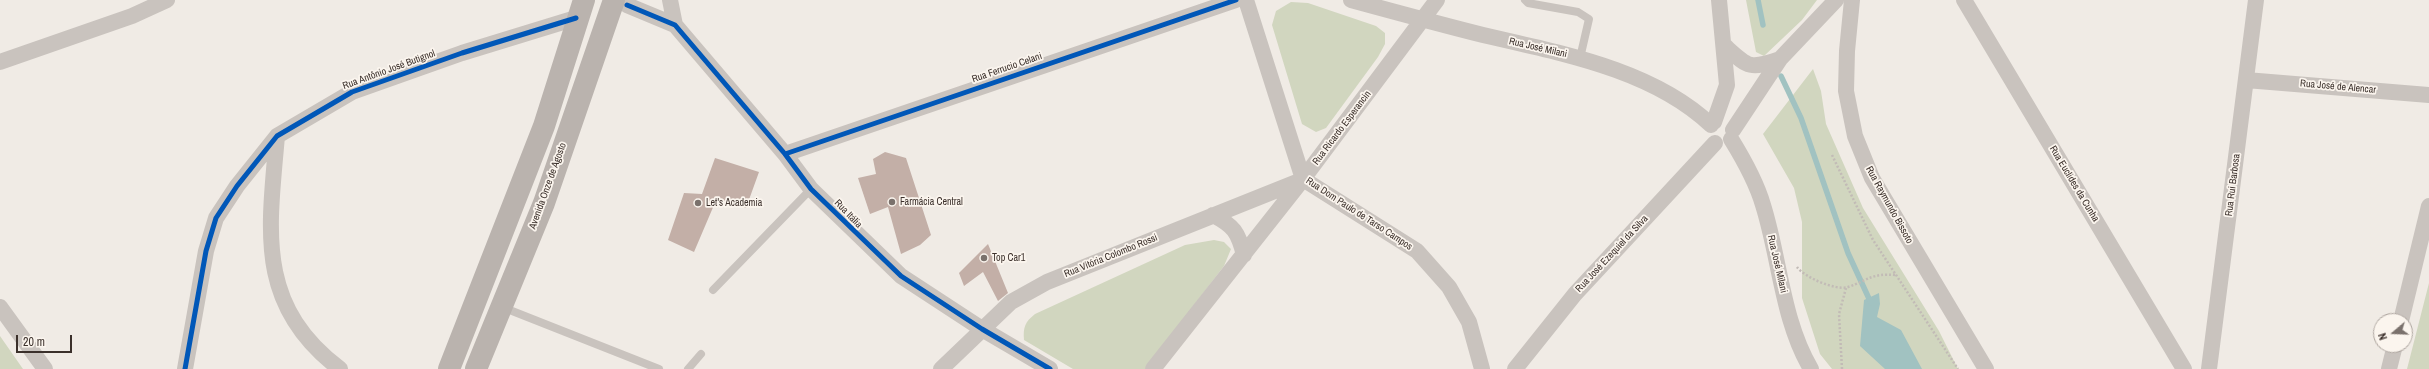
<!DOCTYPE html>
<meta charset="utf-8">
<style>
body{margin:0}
#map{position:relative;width:2429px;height:369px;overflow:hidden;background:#f0ebe5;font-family:"Archivo Narrow",sans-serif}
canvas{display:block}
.north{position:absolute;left:2373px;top:313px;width:40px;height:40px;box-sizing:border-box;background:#fbf5ee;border:1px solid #aea6a0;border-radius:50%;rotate:251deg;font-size:11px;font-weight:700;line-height:16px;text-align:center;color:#3b302b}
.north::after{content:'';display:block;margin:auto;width:14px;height:18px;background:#7a716c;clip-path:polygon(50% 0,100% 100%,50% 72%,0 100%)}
.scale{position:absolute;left:16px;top:335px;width:56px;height:18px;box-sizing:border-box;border:2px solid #3b302b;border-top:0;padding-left:5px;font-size:12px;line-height:14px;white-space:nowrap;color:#3b302b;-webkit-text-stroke:3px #fbf5ee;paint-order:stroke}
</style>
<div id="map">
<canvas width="2429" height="369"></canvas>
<div class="north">N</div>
<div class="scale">20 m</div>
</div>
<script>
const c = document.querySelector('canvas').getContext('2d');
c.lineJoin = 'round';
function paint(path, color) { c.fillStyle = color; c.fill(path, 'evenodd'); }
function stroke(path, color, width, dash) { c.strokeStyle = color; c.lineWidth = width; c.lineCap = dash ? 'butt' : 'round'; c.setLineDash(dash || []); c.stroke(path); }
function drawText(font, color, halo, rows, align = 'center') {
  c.font = font + ' "Archivo Narrow",sans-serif'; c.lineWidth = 3.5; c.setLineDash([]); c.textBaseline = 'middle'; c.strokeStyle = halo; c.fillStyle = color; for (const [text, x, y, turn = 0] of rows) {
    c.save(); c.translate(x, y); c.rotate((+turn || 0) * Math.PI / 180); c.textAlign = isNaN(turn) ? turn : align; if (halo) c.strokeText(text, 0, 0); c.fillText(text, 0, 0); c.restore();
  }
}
paint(new Path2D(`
 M1746,0H1817L1802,20L1764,56L1756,52Z
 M1291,2L1308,3L1376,26L1385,33V44L1378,57L1326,128L1316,132L1302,124L1272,25L1276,11Z
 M1813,69L1821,91L1826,124L1863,208L1939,331L1958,369H1832L1820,354L1802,298V222L1794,188L1763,134Z
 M1214,240L1224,242L1231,249L1224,266L1145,369H1073L1024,340C1023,327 1025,322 1035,314L1185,245Z
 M2429,283V369H2407Z
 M0,336L23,369H0Z`), '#d1d6bf');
paint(new Path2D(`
 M1879,293L1880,304L1877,317L1901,330L1922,369H1885L1860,346L1864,300Z`), '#a1c2c1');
stroke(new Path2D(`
 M1758,0L1763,25
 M1781,76L1801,118L1848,253L1871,303`), '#a1c2c1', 5.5);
paint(new Path2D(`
 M885,152L906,158L931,235L920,245L901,254L888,207L870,214L858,178L876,174L873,159Z
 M715,158L759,172L746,208L717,198L694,252L668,240L684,193L702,194Z
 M988,244L1008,293L998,301L983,272L964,286L959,273Z`), '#c3afa7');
stroke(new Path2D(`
 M1832,155L1873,240L1958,369
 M1797,267C1804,277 1836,291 1848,287C1869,280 1871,273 1896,275
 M1842,369L1839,314L1846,288`), '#c2bbb6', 2.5, [2, 2]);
stroke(new Path2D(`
 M1525,0L1528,3L1578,12L1589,19L1580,58
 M713,290L811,189
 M502,307L659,369
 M688,369L701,354`), '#c9c3be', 8);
stroke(new Path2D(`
 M670,0L675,25
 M1246,0L1303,179L1417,251L1449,287L1469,322L1482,369
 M1351,0C1395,12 1439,24 1483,35C1560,53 1652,69 1711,125
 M1852,0L1847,51L1846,91L1855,136L1872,178L1986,369
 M1964,0L2184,369
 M627,5L675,25L785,154L811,189L901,276L982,329L1050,369
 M1725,46C1748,67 1749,70 1780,59
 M0,62L132,16L167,0
 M2246,80L2429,95
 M1714,122L1727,85L1719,0
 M1733,130L1780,59L1836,0
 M277,136C269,230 255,305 340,369
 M1731,139C1744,160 1756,181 1763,205C1780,259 1782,320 1811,369
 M785,154L1236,0
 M1213,215C1234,226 1238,232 1244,255
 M0,307L45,369
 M2401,321L2429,206
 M185,369L206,251L216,218L237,186L277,136L352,92L462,53L576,18
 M941,369L1011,302L1047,282L1302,180
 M1153,369L1303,179L1437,0
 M1515,369L1575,294L1715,143
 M2209,369L2256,0
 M2389,369L2395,345`), '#c9c3be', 16);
stroke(new Path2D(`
 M449,369L544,126L584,0
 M476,369L544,203L614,0`), '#bab3ae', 22);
stroke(new Path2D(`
 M627,5L675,25L785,154L811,189L901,276L982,329L1050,369
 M785,154L1236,0
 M185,369L206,251L216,218L237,186L277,136L352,92L462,53L576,18`), '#0057b8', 5);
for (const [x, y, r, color] of [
 [892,202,4,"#7a716c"],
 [698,203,4,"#7a716c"],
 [984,258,4,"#7a716c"]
]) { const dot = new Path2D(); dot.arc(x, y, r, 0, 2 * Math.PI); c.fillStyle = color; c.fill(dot); stroke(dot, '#fbf5ee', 1.5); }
drawText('10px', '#3b302b', '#fbf5ee', [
 ["Rua José Milani",1538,48,13],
 ["Rua Ferrucio Celani",1007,68,-19],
 ["Rua Antônio José Butignol",389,70,-20],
 ["Rua José de Alencar",2338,87,5],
 ["Rua Ricardo Esperancin",1342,128,-53],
 ["Rua Euclides da Cunha",2074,184,59],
 ["Rua Rui Barbosa",2233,185,-83],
 ["Avenida Onze de Agosto",548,186,-70],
 ["Rua Raymundo Bissoto",1889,205,61],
 ["Rua Itália",848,214,46],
 ["Rua Dom Paulo de Tarso Campos",1359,214,33],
 ["Rua José Ezequiel da Silva",1612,254,-47],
 ["Rua Vitória Colombo Rossi",1111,256,-22],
 ["Rua José Milani",1777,264,77]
]);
drawText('10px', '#3b302b', '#fbf5ee', [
 ["Farmácia Central",900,202],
 ["Let's Academia",706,203],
 ["Top Car1",992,258]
], 'left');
</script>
